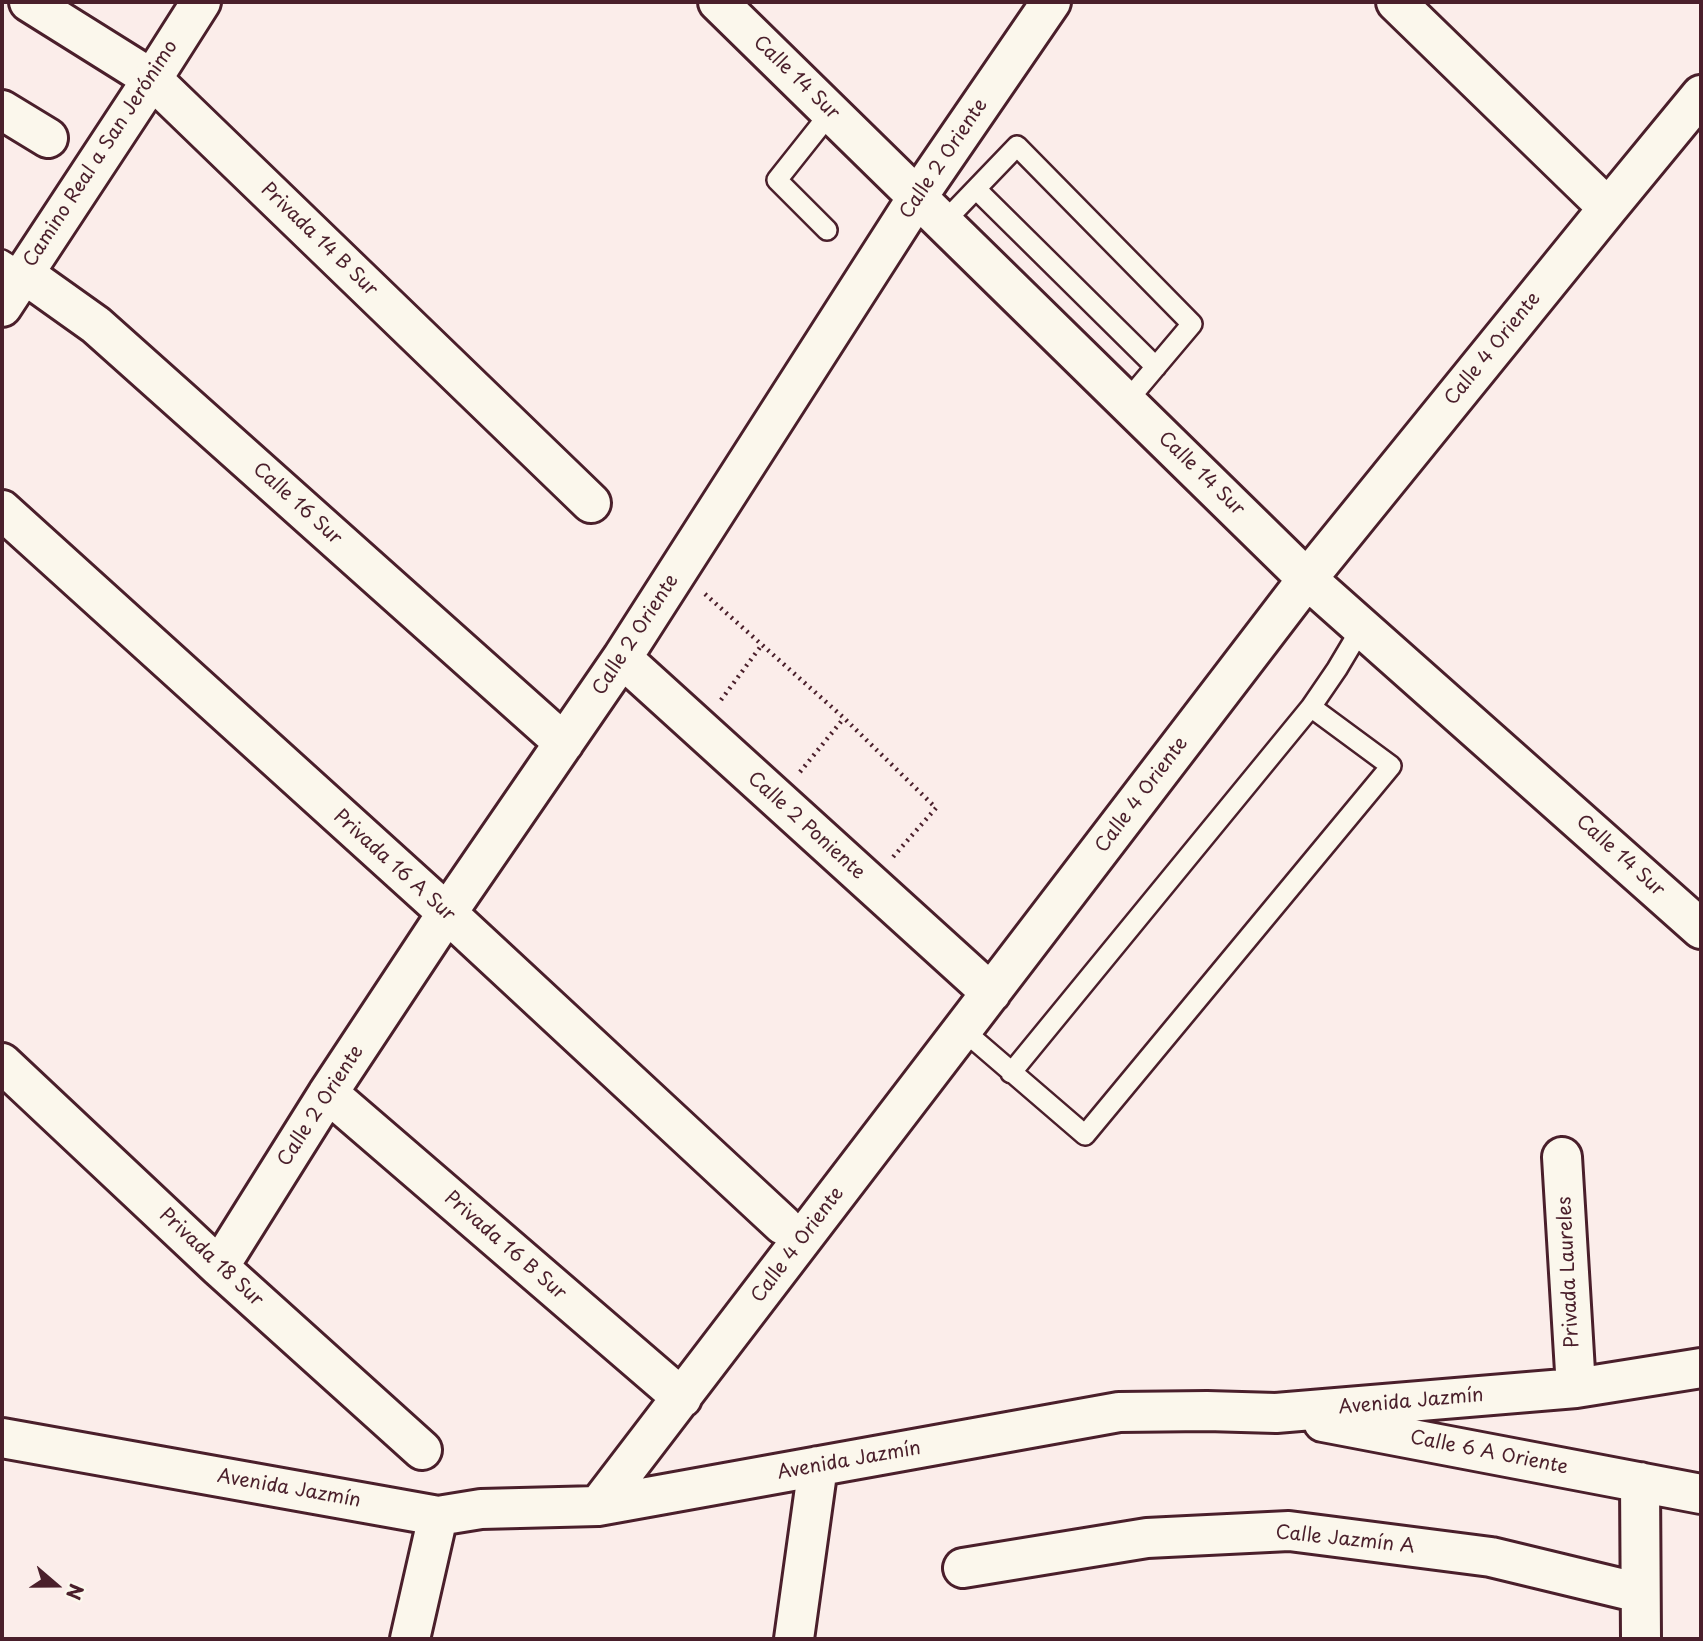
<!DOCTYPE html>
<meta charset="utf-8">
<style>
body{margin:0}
#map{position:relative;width:1703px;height:1641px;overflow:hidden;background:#fbedea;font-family:"Playpen Sans",sans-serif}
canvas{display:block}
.frame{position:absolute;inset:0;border:4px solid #4a1f2b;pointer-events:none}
.north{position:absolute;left:21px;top:1550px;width:70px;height:70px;-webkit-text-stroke:5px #fbf7ec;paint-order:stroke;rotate:110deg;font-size:19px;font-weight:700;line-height:28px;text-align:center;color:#4a1f2b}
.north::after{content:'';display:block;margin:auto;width:24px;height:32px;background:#4a1f2b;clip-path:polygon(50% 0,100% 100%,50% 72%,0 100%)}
</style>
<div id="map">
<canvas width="1703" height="1641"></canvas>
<div class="frame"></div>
<div class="north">N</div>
</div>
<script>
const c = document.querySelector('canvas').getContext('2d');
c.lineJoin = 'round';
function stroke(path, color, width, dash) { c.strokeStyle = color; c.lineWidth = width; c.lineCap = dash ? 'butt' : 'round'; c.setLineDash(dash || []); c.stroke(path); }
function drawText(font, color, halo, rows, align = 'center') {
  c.font = font + ' "Playpen Sans",sans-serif'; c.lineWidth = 6; c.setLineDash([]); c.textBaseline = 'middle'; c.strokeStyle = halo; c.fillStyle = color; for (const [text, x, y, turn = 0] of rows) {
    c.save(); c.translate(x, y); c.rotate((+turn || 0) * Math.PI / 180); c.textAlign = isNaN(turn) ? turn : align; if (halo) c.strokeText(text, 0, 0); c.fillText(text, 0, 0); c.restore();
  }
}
const lane = new Path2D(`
 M976,189L1156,367
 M944,222L1017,146L1192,324L1127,401
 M827,230L777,180L831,112
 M2,260L23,273
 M1311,707L1337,669L1362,627
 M963,1030L1085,1135L1391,766L1311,707L1011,1073`);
const street = new Path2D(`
 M29,2L152,79L591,503
 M718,2L1307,579L1701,929
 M1396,2L1608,208
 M2,110L48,138
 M23,273L96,325L564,743
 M2,510L447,913L783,1225
 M622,658L991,993
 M2,1063L219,1267L422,1450
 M328,1093L682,1398
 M1562,1157L1576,1388
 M219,1267L328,1093L447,913L622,658L918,196L1051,2
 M1323,1422L1701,1494
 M2,1438L438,1516L481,1509L598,1506L1119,1412L1207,1411L1276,1413L1576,1388L1701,1368
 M1640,1482L1641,1639
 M598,1506L1307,579L1608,208L1701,95
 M963,1568L1147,1538L1289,1531L1491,1557L1640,1593
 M410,1639L438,1516
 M794,1639L818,1466`);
const secondary = new Path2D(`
 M2,307L152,79L201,2`);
stroke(lane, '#4a1f2b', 24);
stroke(street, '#4a1f2b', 44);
stroke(secondary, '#4a1f2b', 44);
stroke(new Path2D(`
 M705,594L844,718L936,808L893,857
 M721,700L761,646
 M800,772L844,718`), '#4a1f2b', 4.5, [2, 5]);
stroke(lane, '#fbf7ec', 19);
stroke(street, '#fbf7ec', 38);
stroke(secondary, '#fbf7ec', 38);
drawText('19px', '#4a1f2b', '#fbf7ec', [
 ["Calle 14 Sur",796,78,44],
 ["Camino Real a San Jerónimo",101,154,-57],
 ["Calle 2 Oriente",944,159,-56],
 ["Privada 14 B Sur",319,240,44],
 ["Calle 4 Oriente",1493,349,-51],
 ["Calle 14 Sur",1201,474,44],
 ["Calle 16 Sur",297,504,42],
 ["Calle 2 Oriente",636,635,-57],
 ["Calle 4 Oriente",1142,795,-53],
 ["Calle 2 Poniente",806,826,42],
 ["Calle 14 Sur",1620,856,42],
 ["Privada 16 A Sur",394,866,42],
 ["Calle 2 Oriente",321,1106,-57],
 ["Calle 4 Oriente",798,1245,-53],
 ["Privada 16 B Sur",505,1246,41],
 ["Privada 18 Sur",211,1258,43],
 ["Privada Laureles",1569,1272,-93],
 ["Avenida Jazmín",1411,1402,-5],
 ["Calle 6 A Oriente",1489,1453,11],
 ["Avenida Jazmín",849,1461,-10],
 ["Avenida Jazmín",289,1489,10],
 ["Calle Jazmín A",1345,1540,6]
]);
</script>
